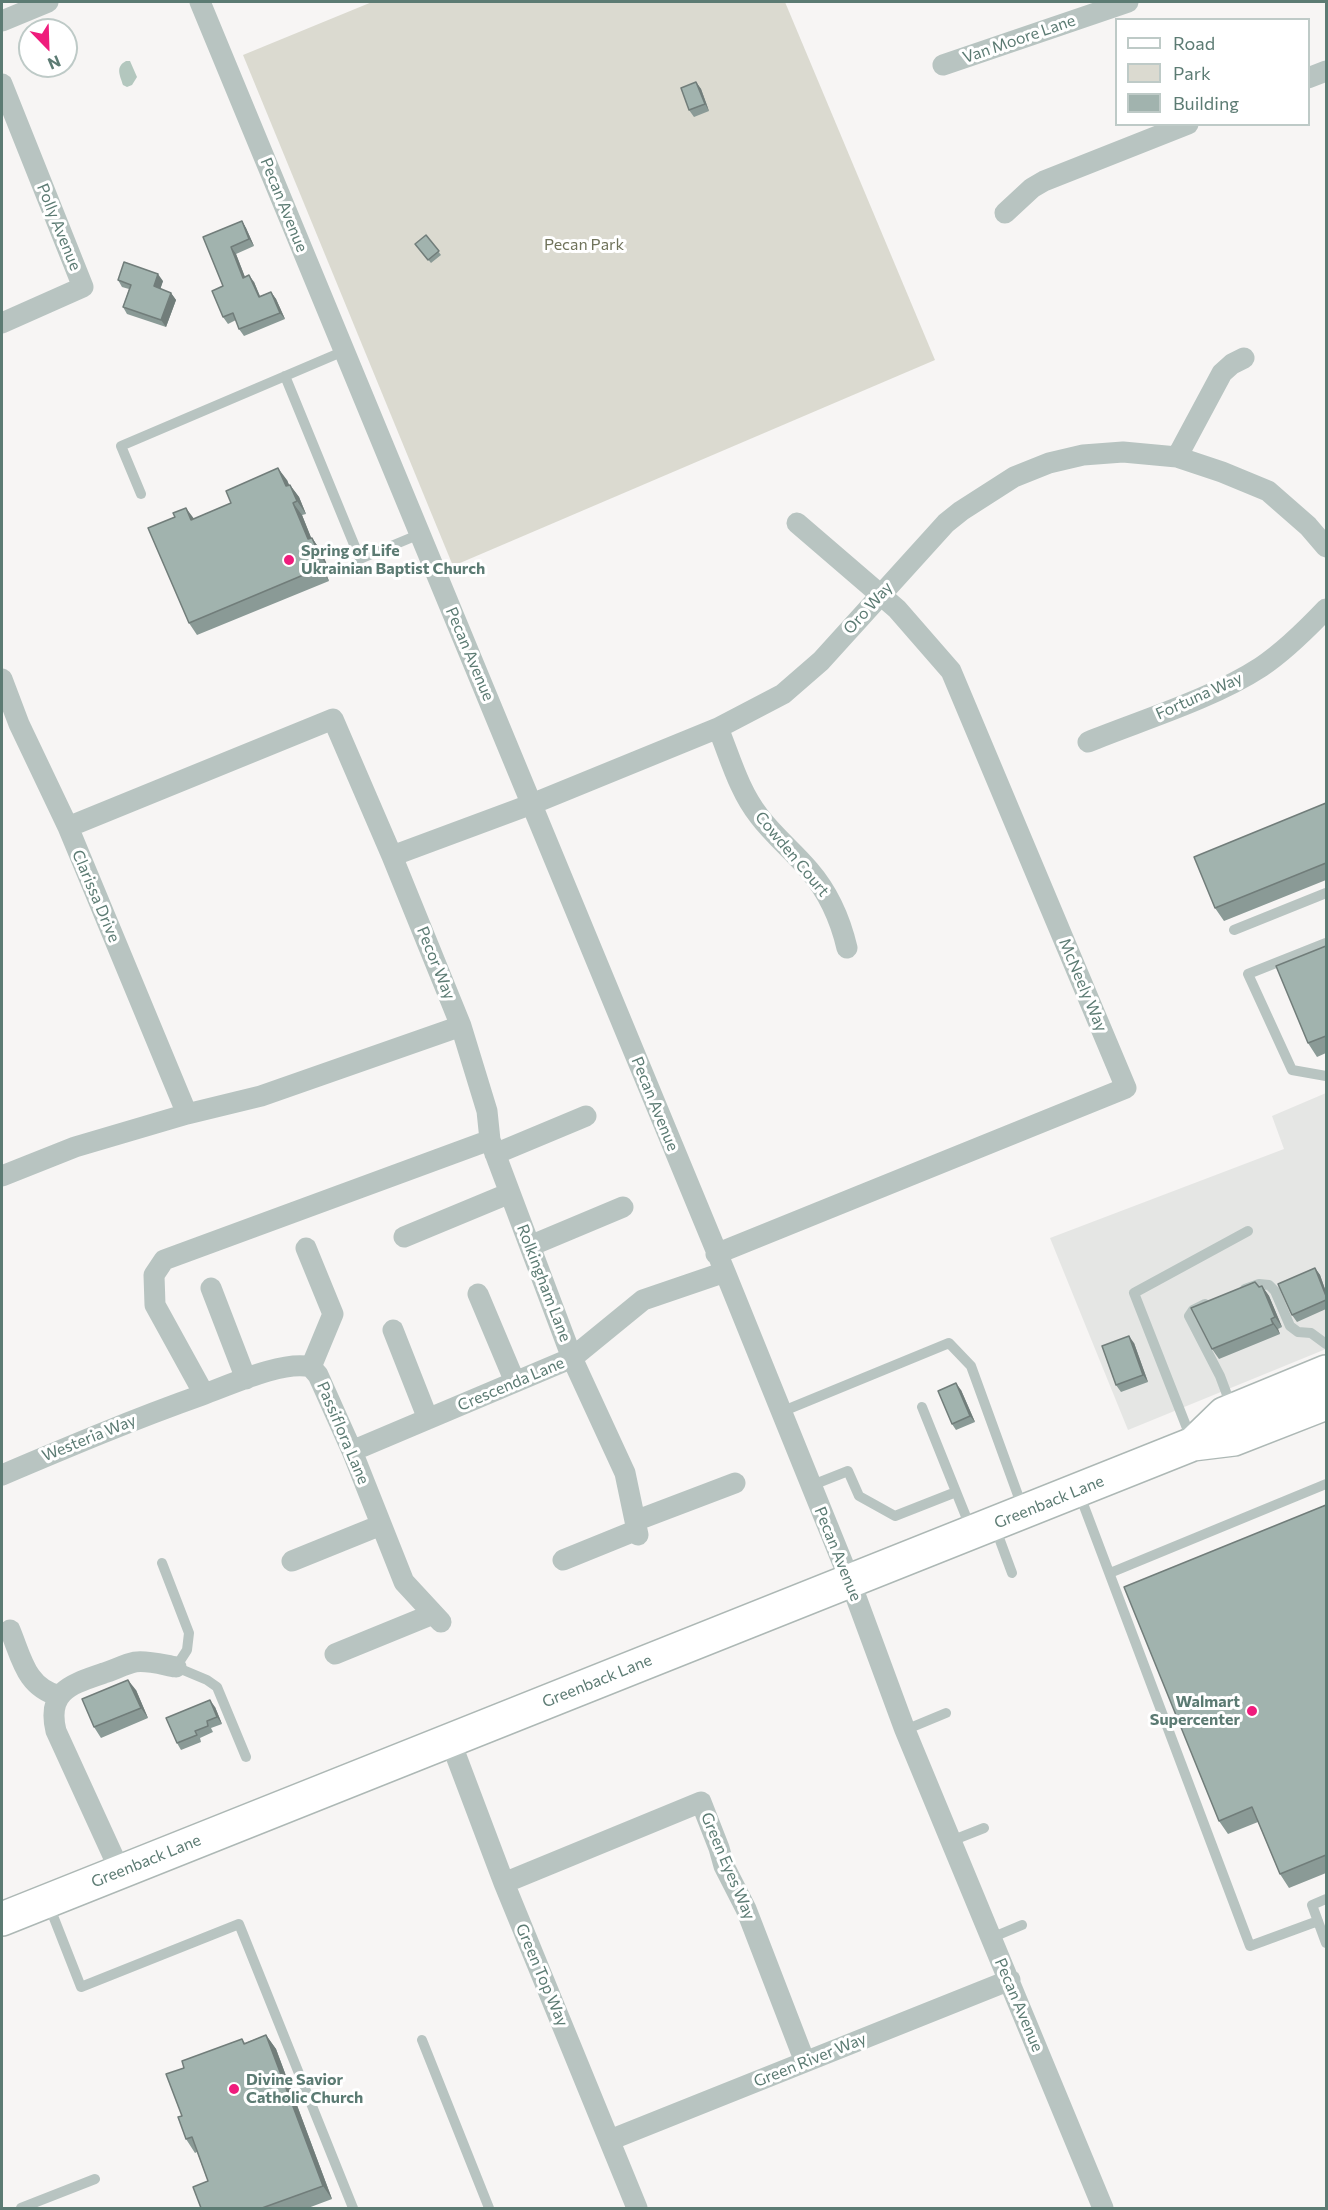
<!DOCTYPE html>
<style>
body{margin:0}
#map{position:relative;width:1328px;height:2210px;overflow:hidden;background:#f7f5f4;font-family:Commissioner,sans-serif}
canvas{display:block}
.frame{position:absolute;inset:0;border:3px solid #5c7b73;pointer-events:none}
.legend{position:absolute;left:1115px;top:18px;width:195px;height:108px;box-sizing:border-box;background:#fff;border:2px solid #becac7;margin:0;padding:8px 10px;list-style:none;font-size:18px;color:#5c7b73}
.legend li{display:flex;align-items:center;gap:12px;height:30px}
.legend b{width:30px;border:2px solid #becac7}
.north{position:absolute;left:18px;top:18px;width:60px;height:60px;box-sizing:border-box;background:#fff;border:2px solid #becac7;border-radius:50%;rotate:157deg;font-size:16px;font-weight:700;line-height:24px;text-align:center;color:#5c7b73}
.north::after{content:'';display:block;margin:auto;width:21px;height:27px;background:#ef1c7c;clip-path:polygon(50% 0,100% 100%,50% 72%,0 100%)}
</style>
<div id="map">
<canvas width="1328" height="2210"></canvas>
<div class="frame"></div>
<ul class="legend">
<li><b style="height:8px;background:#fff"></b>Road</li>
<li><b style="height:16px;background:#dbdad0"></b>Park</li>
<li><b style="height:16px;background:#a1b3ae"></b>Building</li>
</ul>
<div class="north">N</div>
</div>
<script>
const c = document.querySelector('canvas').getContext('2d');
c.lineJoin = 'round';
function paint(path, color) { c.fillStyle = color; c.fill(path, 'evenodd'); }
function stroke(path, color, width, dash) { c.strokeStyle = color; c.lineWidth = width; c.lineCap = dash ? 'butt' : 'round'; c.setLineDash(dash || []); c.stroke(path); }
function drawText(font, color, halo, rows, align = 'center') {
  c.font = font + ' Commissioner,sans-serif'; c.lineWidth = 6; c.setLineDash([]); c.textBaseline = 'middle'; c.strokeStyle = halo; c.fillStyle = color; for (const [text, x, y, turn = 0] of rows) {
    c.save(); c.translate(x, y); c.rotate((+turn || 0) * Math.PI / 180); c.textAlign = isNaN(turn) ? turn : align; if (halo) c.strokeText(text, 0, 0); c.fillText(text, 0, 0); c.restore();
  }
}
paint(new Path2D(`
 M1326,1093V1349L1128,1430L1050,1238L1284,1149L1272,1116Z`), '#e5e6e4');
paint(new Path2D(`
 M372,2H785L935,360L453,566L243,55Z`), '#dbdad0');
paint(new Path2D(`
 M126,61H130L137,77L132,85L127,87L123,85C120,75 115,67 126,61Z`), '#b3c7be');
const primary = new Path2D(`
 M1193,1444L1224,1414L1326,1372
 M2,1919L1193,1444L1234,1439L1326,1403`);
stroke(primary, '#adb8b5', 36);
stroke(new Path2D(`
 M285,376L360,559L420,534
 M141,494L121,446L344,351
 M1234,930L1326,893
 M1326,943L1248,974L1292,1070L1326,1076
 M1245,1289L1259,1284L1269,1285L1275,1291L1290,1326L1298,1332L1311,1333L1326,1344
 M1205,1304L1193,1310L1189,1316L1220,1376L1232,1408
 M922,1407L971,1529
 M781,1412L949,1343L971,1366L1023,1509
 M1192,1441L1134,1293L1248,1231
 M810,1486L848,1471L859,1496L895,1516L956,1492
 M1079,1493L1250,1946L1318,1921
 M995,1527L1012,1573
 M162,1563L189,1633L187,1650L176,1667L207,1680L217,1687L246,1757
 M1110,1573L1326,1484
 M905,1730L946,1713
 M951,1841L984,1828
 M1326,1899L1312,1905L1326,1943
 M48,1903L81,1987L239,1924L353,2208
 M991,1938L1022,1925
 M422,2040L489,2208
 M21,2208L95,2179`), '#b8c4c1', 10);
stroke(new Path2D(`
 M200,2L725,1272L850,1581L905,1730L1103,2208
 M2,21L48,2
 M943,65L1128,2
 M1308,78L1326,71
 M2,84L83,287L2,323
 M1005,213L1032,188L1044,181L1188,124
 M1177,457L1222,373L1232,364L1244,358
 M2,679L19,724L68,827L187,1114
 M718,728C730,757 739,791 759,816C774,836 793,851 809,870C828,892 840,918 847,948
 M1088,742C1142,720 1212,699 1261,667C1285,651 1306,630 1326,609
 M392,856L532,804L718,728L783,694L821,661L946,523L961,511L1014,477L1049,463L1083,455L1123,452L1177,457L1222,472L1268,491L1308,526L1326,547
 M461,1026L487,1111L490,1140L572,1358L625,1473L638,1535
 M495,1154L586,1116
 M2,1176L75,1147L187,1114L261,1096L461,1026L392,856L333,719L68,827
 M404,1237L510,1193
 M530,1246L623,1207
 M306,1248L333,1314L311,1367
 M716,1254L1126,1088L951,671L897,609L797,523
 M211,1288L246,1379
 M478,1294L515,1382
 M393,1330L428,1419
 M204,1394L155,1305L154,1275L164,1260L490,1140
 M352,1451L572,1358L643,1300L725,1272
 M2,1475C68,1447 134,1419 202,1395C230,1385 283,1360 311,1367L318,1375L352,1451L404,1582L441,1622
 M635,1521L735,1483
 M563,1560L637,1530
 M292,1561L381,1525
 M10,1630C22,1659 26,1687 59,1696
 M335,1654L433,1614
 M450,1740L504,1883L637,2208
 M120,1871L56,1731C46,1690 73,1684 104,1673C114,1670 125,1664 135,1662C147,1660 164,1665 176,1667
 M504,1883L701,1802L719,1848L724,1866L746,1909L805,2062
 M610,2140L1010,1980`), '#b8c4c1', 21);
stroke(primary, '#fff', 33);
paint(new Path2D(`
 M696,82L701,89L709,111L694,117L689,110Z
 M242,221L246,228L254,246L236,254L245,277L254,282L260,296L271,292L276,299L285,319L244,336L239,329L236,320L228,324L223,317V286L203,237Z
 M426,235L441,255L431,263L415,244Z
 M118,280L163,281L160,289L171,293L176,300L166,327L127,314L123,307L129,289L122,287Z
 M287,480L289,485H290L299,497L306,514L302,515L311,538H312L321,551L328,567L324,569L329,581L197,635L189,623L175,517L194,519Z
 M1326,803V880L1224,921L1215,908Z
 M1326,946V1053L1317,1057L1308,1043Z
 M1315,1268L1320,1275L1326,1292V1309L1297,1322L1292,1315Z
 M1262,1286L1269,1296L1282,1327L1278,1329L1280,1334L1219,1359L1212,1349L1259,1287Z
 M1134,1343L1148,1382L1121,1392L1116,1385Z
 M961,1390L975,1422L956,1430L952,1424Z
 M1326,1505V1873L1289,1888L1280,1874L1258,1822L1228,1834L1219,1821Z
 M136,1690L148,1718L101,1738L94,1727Z
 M215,1707L222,1724L211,1728L213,1732L200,1738L201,1742L181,1750L177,1743Z
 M266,2035L276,2049L332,2199L308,2208H201L208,2181L197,2152L195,2153L186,2139L182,2116L184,2068L242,2039L245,2043Z`), '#8a9a96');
paint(new Path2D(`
 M696,82L701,89L709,111L705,104Z
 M242,221L246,228L254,246L249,239Z
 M231,247L236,254L248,285L243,278Z
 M158,274L163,281L159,293L154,286Z
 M249,275L254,282L263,304L259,297Z
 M271,292L276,299L285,319L280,313Z
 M171,293L176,300L166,327L161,320Z
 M278,468L287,480L295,499L286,486Z
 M290,485L299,497L306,514L297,501Z
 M293,503L302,515L317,552L308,539Z
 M186,508L195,520H191Z
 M312,538L321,551L328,567L319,554Z
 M315,556L324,569L329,581L320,568Z
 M1315,1268L1320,1275L1326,1292V1296Z
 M1262,1286L1269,1296L1282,1327L1275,1317Z
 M1271,1319L1278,1329L1280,1334L1273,1324Z
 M1129,1336L1134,1343L1148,1382L1143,1375Z
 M956,1383L961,1390L975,1422L970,1416Z
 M128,1680L136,1690L148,1718L141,1708Z
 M210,1700L215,1707L222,1724L217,1717Z
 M266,2035L276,2049L332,2199L323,2186Z`), '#717d7a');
const building = new Path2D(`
 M696,82L705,104L689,110L681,88Z
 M242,221L249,239L231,247L243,278L249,275L259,297L271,292L280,313L239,329L233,313L223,317L212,291L223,286L203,237Z
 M426,235L439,251L428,260L415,244Z
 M124,262L158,274L154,286L171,293L161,320L123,307L131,285L118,280Z
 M278,468L286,486L290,485L297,501L293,503L308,539L312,538L319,554L315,556L320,568L189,623L148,528L175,517L173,513L186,508L191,520L231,503L226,491Z
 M1326,803V863L1215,908L1194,857Z
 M1326,946V1036L1308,1043L1276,966Z
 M1315,1268L1326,1296V1300L1292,1315L1278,1284Z
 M1255,1282L1259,1287L1262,1286L1275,1317L1271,1319L1273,1324L1212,1349L1191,1308Z
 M1129,1336L1143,1375L1116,1385L1102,1346Z
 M956,1383L970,1416L952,1424L938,1391Z
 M1326,1505V1855L1280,1874L1252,1807L1219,1821L1124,1587Z
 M128,1680L141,1708L94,1727L82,1699Z
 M210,1700L217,1717L207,1721L208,1726L195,1731L197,1735L177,1743L166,1718Z
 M266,2035L323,2186L262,2208H201L193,2187L208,2181L192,2137L186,2139L178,2117L182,2116L166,2074L184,2068L182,2061L242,2039L244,2044Z`);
paint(building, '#a1b3ae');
stroke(building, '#717d7a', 1.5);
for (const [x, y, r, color] of [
 [289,560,6,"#ef1c7c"],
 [1252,1711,6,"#ef1c7c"],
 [234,2089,6,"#ef1c7c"]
]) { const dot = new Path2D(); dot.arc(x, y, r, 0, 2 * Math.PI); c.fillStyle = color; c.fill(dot); stroke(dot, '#fff', 2); }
drawText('16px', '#5c7b73', '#fff', [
 ["Van Moore Lane",1019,39,-19],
 ["Pecan Avenue",284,205,68],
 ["Polly Avenue",59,227,68],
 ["Oro Way",868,608,-48],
 ["Pecan Avenue",470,654,67],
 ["Fortuna Way",1199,696,-24],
 ["Cowden Court",792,854,50],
 ["Clarissa Drive",96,896,67],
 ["Pecor Way",436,963,68],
 ["McNeely Way",1083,985,67],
 ["Pecan Avenue",655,1104,68],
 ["Rolkingham Lane",544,1283,69],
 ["Crescenda Lane",511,1384,-23],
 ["Passiflora Lane",343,1433,67],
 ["Westeria Way",89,1438,-22],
 ["Greenback Lane",1049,1502,-22],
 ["Pecan Avenue",838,1554,68],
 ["Greenback Lane",597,1681,-22],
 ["Greenback Lane",146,1861,-22],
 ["Green Eyes Way",728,1866,67],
 ["Green Top Way",542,1975,67],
 ["Pecan Avenue",1019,2005,67],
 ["Green River Way",810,2060,-22]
]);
drawText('16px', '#70735b', '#fff', [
 ["Pecan Park",584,245]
]);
drawText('bold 16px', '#5c7b73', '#fff', [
 ["Spring of Life",301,551],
 ["Ukrainian Baptist Church",301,569],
 ["Walmart",1240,1702,"right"],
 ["Supercenter",1240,1720,"right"],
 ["Divine Savior",246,2080],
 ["Catholic Church",246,2098]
], 'left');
</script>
